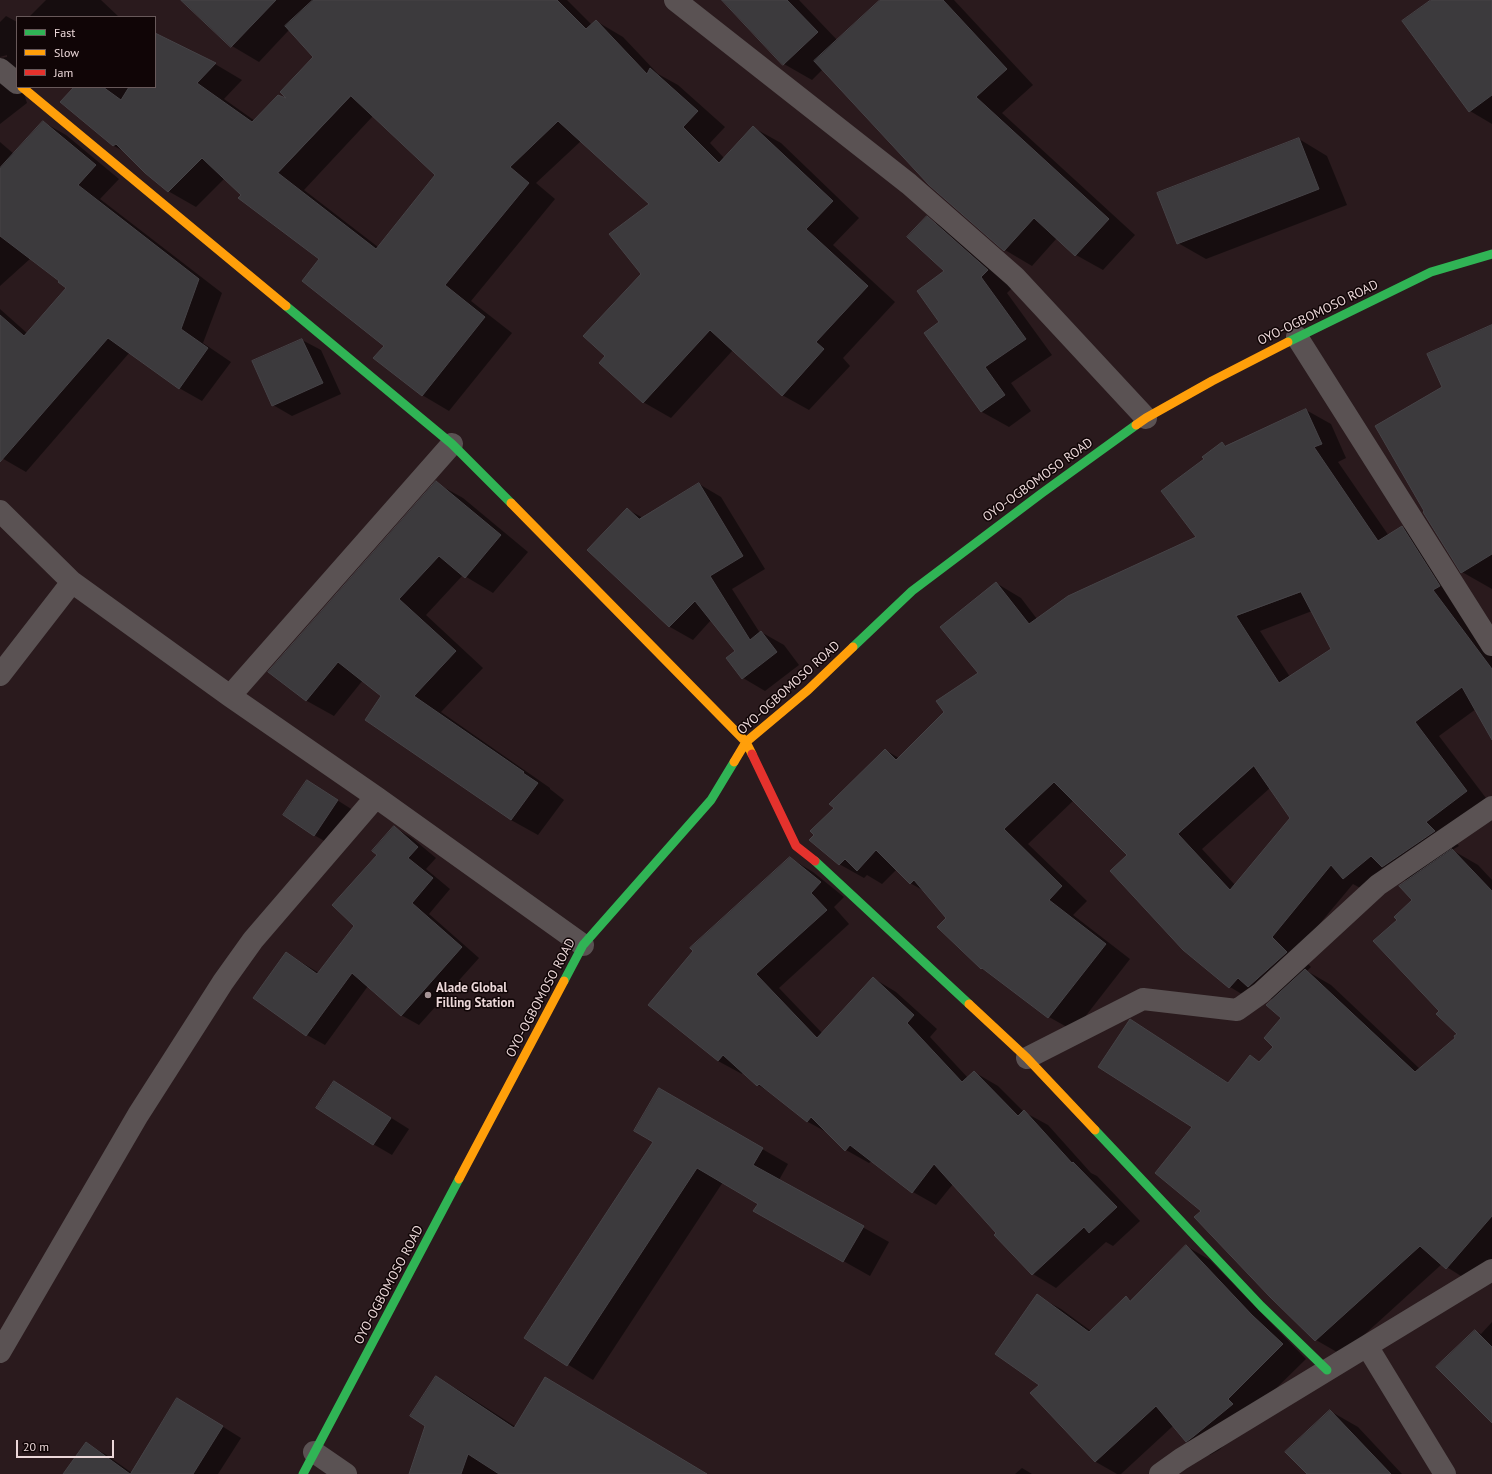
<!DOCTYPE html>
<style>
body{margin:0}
#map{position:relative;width:1492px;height:1474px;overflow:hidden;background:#2a1a1d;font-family:"PT Sans",sans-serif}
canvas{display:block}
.legend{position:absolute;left:16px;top:16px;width:140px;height:72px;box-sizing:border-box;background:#100506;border:1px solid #68595a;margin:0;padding:5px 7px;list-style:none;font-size:12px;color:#ebd7d8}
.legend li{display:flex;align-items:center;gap:8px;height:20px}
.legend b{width:20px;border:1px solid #68595a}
.scale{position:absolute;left:16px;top:1440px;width:98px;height:18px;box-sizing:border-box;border:2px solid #ebd7d8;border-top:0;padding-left:5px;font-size:12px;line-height:14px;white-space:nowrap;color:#ebd7d8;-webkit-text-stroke:3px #100506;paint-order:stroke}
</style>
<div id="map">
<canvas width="1492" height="1474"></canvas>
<ul class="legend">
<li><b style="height:5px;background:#30b455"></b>Fast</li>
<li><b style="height:5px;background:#ff9f0a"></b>Slow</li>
<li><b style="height:5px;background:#e5322d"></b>Jam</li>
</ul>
<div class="scale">20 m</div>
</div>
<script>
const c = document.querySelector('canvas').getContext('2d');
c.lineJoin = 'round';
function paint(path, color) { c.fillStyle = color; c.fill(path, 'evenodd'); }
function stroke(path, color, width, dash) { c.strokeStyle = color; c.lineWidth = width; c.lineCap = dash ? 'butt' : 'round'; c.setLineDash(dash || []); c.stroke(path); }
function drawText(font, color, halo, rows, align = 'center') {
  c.font = font + ' "PT Sans",sans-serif'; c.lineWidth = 3; c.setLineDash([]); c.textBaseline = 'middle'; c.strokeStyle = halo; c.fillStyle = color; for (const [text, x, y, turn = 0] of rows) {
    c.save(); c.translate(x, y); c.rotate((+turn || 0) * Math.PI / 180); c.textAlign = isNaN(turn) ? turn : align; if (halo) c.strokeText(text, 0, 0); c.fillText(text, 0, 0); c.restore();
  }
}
paint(new Path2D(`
 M46,0H101L119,17H29Z
 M182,0H567L592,25L596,21L623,37L658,74L678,85L725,127L710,143L724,158L754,128L781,143L859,218L833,245L895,302L843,358L850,366L809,410L782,395L733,350L671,418L643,402L606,356L642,274L650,204L581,141L536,183L555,199L471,301L512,333L449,411L422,395L320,259L242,195L225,178L196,207L168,191L127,153L114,146L62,102L76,87H155V34L215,64L242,80L224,99L255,121L290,102L315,57L289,30L259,62L232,46ZM373,116L436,175L378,247L304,190Z
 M723,0H799L838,41L881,0H954L1033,85L1002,113L1135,235L1103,270L1076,255L1057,238L1032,266L1005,250L929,184L823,69L812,80L784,64Z
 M1433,0H1492V124L1470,111Z
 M6,16L17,22V72L27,103L0,124V58L7,57V55L0,57V22Z
 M43,122L66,135L119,179L100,199L222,293L203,343L231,362L202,401L179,388L130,352L26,472L0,457V309L28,334L67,288L60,281L31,258L0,286V142L14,154Z
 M1299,139L1327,156L1347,205L1206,259L1178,243Z
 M927,218L954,233L1014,286L1007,293L1052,355L1011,383L1031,411L1009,427L982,412L925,333L941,322L946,271Z
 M1492,326V589L1462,572L1444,387Z
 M302,340L321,350L341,394L292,416L273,405L253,362Z
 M1306,410L1331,424L1346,458L1338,462L1389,536L1402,527L1427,541L1492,651V732L1476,709L1439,736L1492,806L1450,836L1459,846L1452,850L1478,865L1492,880V1260L1472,1283L1442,1264L1342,1355L1316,1340L1271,1297L1203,1211L1193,1127L1131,1021L1156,1036L1229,1083L1251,1057L1260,1062L1274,1047L1282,1018L1273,1000L1261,994L1255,1002L1230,987L1183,949L1128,855L1074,800L1028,844L1087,901L1073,915L1130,959L1074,1031L1049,1017L995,976L981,968L948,918L924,891L910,883L897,869L882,884L867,875L864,878L839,864L815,835L835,808L885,750L899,758L945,712L979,673L996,583L1021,598L1037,619L1198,538L1205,459L1222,443L1227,446ZM1312,611L1332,649L1290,677L1260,631ZM1270,788L1291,818L1235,885L1202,849ZM1393,873L1407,881L1414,900L1398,920L1440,1011L1458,1034L1456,1038L1420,1069L1331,985L1307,971L1311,967L1296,952L1353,884L1369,893Z
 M436,483L463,498L528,552L493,593L463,575L426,615L483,668L441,712L550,788V789L564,800L538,835L511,820L383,696L363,680L334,716L307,701L269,672Z
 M699,484L721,497L765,569L732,589L760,633L761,632L784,645L799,665L765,691L743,678L737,651L711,620L693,640L670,627L588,550L627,509L643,518Z
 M307,781L356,812L333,846L314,835Z
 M394,827L412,838L436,858L426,869L450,889L429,914L479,958L419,1025L401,1015L368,986L325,1045L307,1035L254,998L286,953L319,973L356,925L379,855Z
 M790,858L813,872L844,897L834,907L849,924L779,988L823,1034L873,978L896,992L937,1029L930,1037L968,1078L974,1072L998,1086L1024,1112L1048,1125L1091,1173L1097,1176L1140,1221L1113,1246L1106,1242L1056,1288L1033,1274L996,1235L998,1233L953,1184L936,1205L913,1192L872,1161L869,1163L846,1150L830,1134L808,1122L771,1093L758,1085L743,1072L742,1074L718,1061Z
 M334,1082L409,1129L392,1155L373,1144Z
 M685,1104L788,1164L779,1180L889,1242L870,1276L781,1226L759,1203L723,1182L593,1380L525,1338L654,1141Z
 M1186,1246L1210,1260L1306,1359L1251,1413L1256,1418L1219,1450L1210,1455L1186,1441L1173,1426L1121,1474H1117L1096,1462L1031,1393L1040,1384L1037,1296L1061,1309L1091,1331L1127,1298L1132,1301Z
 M1492,1322V1422L1475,1331L1481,1334Z
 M437,1378L462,1392L516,1427L706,1474H410L427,1426Z
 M196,1410L241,1438L218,1474H65L86,1444L105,1454L132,1473Z
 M1330,1411L1358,1427L1402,1474H1308Z
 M1022,1468L1032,1474H1015Z`), '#0007');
const building = new Path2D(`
 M181,0H276L231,47Z
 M313,0H557L586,29L596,20L647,74L650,68L698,111L683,127L719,163L753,126L833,201L806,229L868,286L816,342L824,349L782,396L710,330L643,403L599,363L605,356L583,336L641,274L609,234L649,204L558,121L510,167L529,183L445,285L485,317L422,396L373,358L384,346L302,281L319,259L238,198L241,195L202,158L168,192L145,173L116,144L113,146L60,102L74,87H103L121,100L129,87H155V33L216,63L197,83L252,122L278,95L286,98L280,92L313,57L285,26ZM351,96L435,175L376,249L278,173Z
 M722,0H787L818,32L783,65Z
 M880,0H943L1007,69L976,97L1109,219L1075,256L1034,218L1004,251L929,185L814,61Z
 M1431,0H1492V95L1469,112L1402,21Z
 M43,121L96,165L78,185L199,279L181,329L208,348L179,389L108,338L0,462V315L24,336L66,288L58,282L59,281L0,236V168Z
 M1299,138L1319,189L1177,244L1157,193Z
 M927,216L988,270L981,277L1026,339L985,367L1005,395L981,412L924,333L939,322L917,291L944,271L907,237Z
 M1492,325V554L1461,573L1423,512L1424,511L1375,426L1442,387L1427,354Z
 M302,339L323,383L272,406L252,361Z
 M1306,409L1322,444L1314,447L1378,541L1402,526L1440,586L1433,590L1492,669V740L1462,687L1415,722L1467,791L1426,822L1435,831L1382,867L1371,856L1343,879L1331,865L1272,937L1287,952L1248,987L1238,978L1229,988L1183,950L1110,871L1127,855L1054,782L1004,829L1062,886L1049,900L1106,944L1048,1018L982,968L981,969L937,927L946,918L914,880L910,884L876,850L857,871L845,859L839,865L809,840L814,835L810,831L834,808L829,804L885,749L896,760L944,712L936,701L978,673L940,627L996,582L1029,624L1068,596L1196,537L1161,491L1204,459L1202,457L1222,442L1225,446ZM1301,592L1331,649L1279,683L1236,616ZM1254,766L1290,818L1230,890L1178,834Z
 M436,481L501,535L465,578L439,556L399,599L456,651L414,696L524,772L523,773L538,783L511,820L365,720L381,696L338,662L306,701L268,672Z
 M699,483L743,556L710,576L750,640L761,631L777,652L742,679L726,658L735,651L695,601L669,627L587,550L627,508L639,519Z
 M307,780L338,800L314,836L283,815Z
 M394,826L418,847L408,858L433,878L412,903L462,947L401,1016L352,973L306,1036L253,998L286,952L317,974L354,926L332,905L377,855L372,851Z
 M1452,849L1492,891V1216L1446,1269L1420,1246L1315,1341L1270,1297L1194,1217L1201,1211L1155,1173L1192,1127L1098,1067L1130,1019L1228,1083L1250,1055L1259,1062L1273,1047L1264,1038L1281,1018L1266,1005L1305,969L1415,1072L1455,1038L1454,1036L1457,1034L1436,1014L1439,1011L1373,941L1397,920L1394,917L1412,900L1399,886Z
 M790,857L821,882L811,893L827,910L756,974L817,1038L873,977L914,1015L907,1023L962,1082L974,1071L1018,1116L1024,1110L1072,1163L1073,1162L1117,1207L1089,1233L1084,1227L1032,1275L994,1235L996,1233L934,1164L912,1193L850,1145L845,1151L811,1117L807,1122L759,1084L757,1086L723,1055L718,1061L648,1005L693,951L690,948Z
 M334,1081L391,1118L373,1145L316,1108Z
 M659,1088L763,1148L753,1165L864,1226L843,1262L753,1211L758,1204L697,1168L567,1366L524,1338L653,1142L634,1131Z
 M1186,1245L1252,1315L1283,1344L1228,1399L1233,1404L1194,1436L1186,1442L1156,1406L1095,1462L1030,1393L1039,1385L995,1354L1037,1294L1089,1332L1126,1296L1130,1301Z
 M1475,1330L1492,1347V1423L1436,1367Z
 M436,1376L514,1428L545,1377L707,1474H499L468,1454L461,1474H409L425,1426L410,1416Z
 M177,1398L223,1426L193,1474H63L86,1442L130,1474Z
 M1330,1410L1391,1474H1307L1285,1452Z`);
paint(building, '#3c3a3d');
stroke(building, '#464347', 1);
stroke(new Path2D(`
 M675,0L909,184L1015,277L1146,418
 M0,69L17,83
 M1297,337L1492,645
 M0,511L72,582L230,696L376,797L583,945
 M0,675L72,582
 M230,696L452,444
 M1027,1058L1143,999L1237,1010L1261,993L1378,885L1492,807
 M1367,1346L1445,1474
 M0,1352L138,1115L223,982L253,940L376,797
 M314,1452L346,1474
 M1160,1474L1181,1459L1492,1270`), '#5a5253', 22);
stroke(new Path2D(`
 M286,306L452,444L511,503
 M1288,342L1431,272L1492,254
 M853,647L912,591L1042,493L1136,425
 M815,861L969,1004
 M564,981L583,945L711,800L734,762
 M1095,1130L1261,1306L1327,1370
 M303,1474L459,1179`), '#30b455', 9);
stroke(new Path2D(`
 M22,87L286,306
 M1136,425L1146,418L1212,381L1288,342
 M511,503L746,742L752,754
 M734,762L746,742L808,690L853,647
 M969,1004L1027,1058L1095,1130
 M459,1179L564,981`), '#ff9f0a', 9);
stroke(new Path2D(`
 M752,754L796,846L815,861`), '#e5322d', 9);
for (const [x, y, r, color] of [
 [428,995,4,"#a79597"]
]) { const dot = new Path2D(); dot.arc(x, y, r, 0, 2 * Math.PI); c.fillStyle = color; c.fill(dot); stroke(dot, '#100506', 1.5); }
drawText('13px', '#ebd7d8', '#100506', [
 ["OYO-OGBOMOSO ROAD",1318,313,-26],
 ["OYO-OGBOMOSO ROAD",1038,480,-36],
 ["OYO-OGBOMOSO ROAD",789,688,-42],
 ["OYO-OGBOMOSO ROAD",541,998,-62],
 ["OYO-OGBOMOSO ROAD",389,1285,-62]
]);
drawText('bold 13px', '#ebd7d8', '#100506', [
 ["Alade Global",436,988],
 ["Filling Station",436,1003]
], 'left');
</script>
